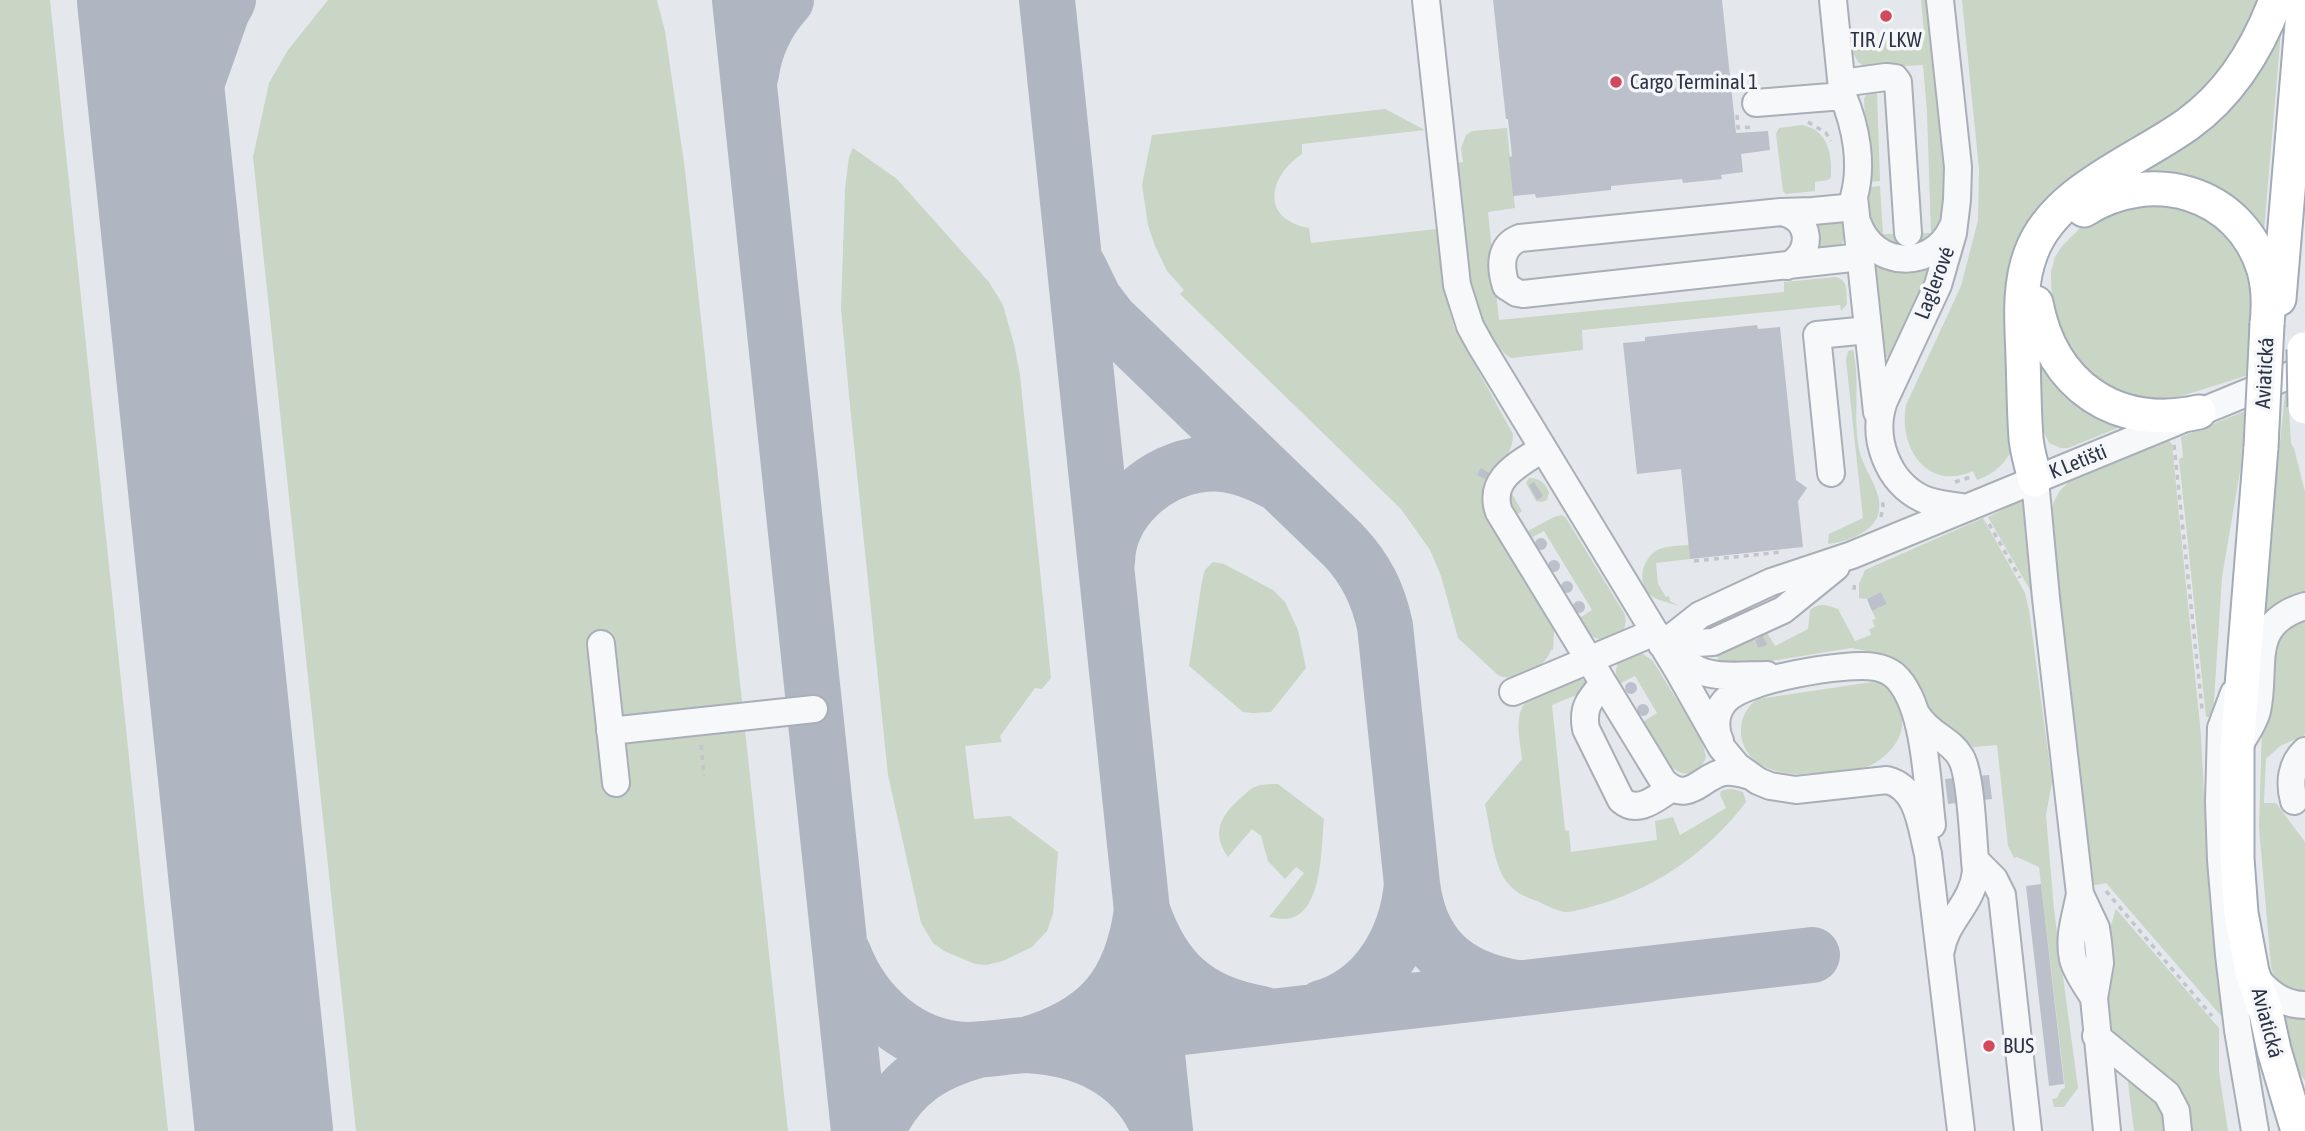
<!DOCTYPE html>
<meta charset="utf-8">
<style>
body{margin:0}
canvas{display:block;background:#e4e7ec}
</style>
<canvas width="2305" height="1131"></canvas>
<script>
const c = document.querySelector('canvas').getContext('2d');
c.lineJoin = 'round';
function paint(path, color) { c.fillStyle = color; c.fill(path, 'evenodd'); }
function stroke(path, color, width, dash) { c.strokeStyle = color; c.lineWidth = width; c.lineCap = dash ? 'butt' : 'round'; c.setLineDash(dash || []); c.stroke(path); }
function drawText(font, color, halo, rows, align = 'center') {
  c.font = font + ' "Asap Condensed",sans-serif'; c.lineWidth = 7; c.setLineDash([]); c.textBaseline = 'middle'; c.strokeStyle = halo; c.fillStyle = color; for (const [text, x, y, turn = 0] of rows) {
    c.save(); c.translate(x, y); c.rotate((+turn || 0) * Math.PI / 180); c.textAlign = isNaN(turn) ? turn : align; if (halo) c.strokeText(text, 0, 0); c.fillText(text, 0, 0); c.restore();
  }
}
paint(new Path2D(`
 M0,0H50L168,1131H0Z
 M328,0H657L665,31L685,170L788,1131H356L253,157L269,83L288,50Z
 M1921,0H1927C1935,73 1948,148 1942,222L1939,229L1920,247L1893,248L1870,226L1869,187L1880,186L1883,234L1931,233L1927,112L1923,65L1867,68L1858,62L1853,53L1856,45L1863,39L1924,33Z
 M1962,0H2263L2253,24L2211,87L2052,207L2014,447C2005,463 1995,474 1977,480L1973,471C1927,492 1898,447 1906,405L1961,286L1978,220L1979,169Z
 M2282,20L2263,242L2128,179Z
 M1870,88L1891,90L1877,92L1880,181L1868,182L1864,99Z
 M1385,109L1425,130L1302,144V154C1268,177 1260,219 1309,228L1311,243L1436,229L1445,294L1454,327L1513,434C1513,451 1504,461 1493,473L1554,631L1553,650H1551C1545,668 1516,684 1498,675L1458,638L1441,576L1430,550L1401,509L1180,294L1184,290L1167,271L1155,246L1148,225L1142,185L1152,135Z
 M1802,125C1828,130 1832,153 1831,177L1828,180L1815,182V191L1786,194L1783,191L1776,134L1779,128Z
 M1507,128L1515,208L1488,212L1499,320L1784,292V282L1835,277C1849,279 1846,293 1847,304L1841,311L1840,305L1582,330L1583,350L1511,358C1491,347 1477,304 1471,283L1458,163L1463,162L1461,148L1466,135L1472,131Z
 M853,148L897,179L989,282L1003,305L1014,344L1020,375L1051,678L1042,689L1035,688L1000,736L1002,742L965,746L974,819L1010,816L1058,852L1053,914L1047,931L1032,947L1003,961L986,965L975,964L944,951L933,943L921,923L888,775L850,406L841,308L845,189L849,157Z
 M2125,201L2197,207L2235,240L2253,286L2248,375L2166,401L2118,397L2069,358L2052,307L2051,272L2055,257L2062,246L2090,218Z
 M1810,219L1840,220L1846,232L1841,247L1814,253Z
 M1873,258L1932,263L1922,289L1890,357L1885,358Z
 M1853,350C1861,383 1852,420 1860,453C1865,473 1885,494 1878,515C1872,533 1846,542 1828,544L1829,534L1863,518L1846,360L1848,351Z
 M2040,357L2125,425L2068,448H2061L2049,443L2044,432Z
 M2287,372L2291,444L2294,448L2305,492V595L2260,626L2276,453H2279Z
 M2245,411L2241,466L2222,577L2213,717H2206L2179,459L2183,457L2181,437Z
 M2169,441L2172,444L2201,735L2209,894L2222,1017L2106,883L2090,886L2050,516C2053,501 2058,490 2070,481Z
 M1529,478C1539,478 1546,483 1549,493L1547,500L1542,502L1536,501L1526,483Z
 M1511,492L1522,511L1518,514L1528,531L1554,517L1562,515L1566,518L1624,613C1631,629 1615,644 1598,639C1589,637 1583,626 1578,619L1592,610L1544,531L1529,539C1520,525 1505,509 1511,492Z
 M2022,500L2023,501L2034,597L1988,517Z
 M1983,518L2025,593L2029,610L2052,782L2046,815L2054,910L2078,1088L2064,1107H2054L2052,1099L2057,1098L2061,1090L2065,1088L2039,867L2017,857L2014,858L2008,846L1997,745L1973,747L1933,716L1892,660L1882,654L1851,648L1728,668C1721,664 1718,662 1717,654L1753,636L1758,648L1766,645L1758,635L1766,631L1775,646L1808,629L1810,610C1819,602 1827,605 1838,609L1855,641L1871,635L1869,629L1875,627L1872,620L1876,619L1872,611L1887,604L1881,592L1867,599L1859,598V584L1865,570Z
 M1689,545L1690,559L1656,563L1658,584L1666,597L1669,596L1670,601L1679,606C1671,603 1660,601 1653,597C1636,586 1641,560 1656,551C1665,545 1679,546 1689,545Z
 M1213,562L1224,564L1273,590L1285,602L1298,630L1306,668L1271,712L1253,713L1243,712L1189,666L1202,581L1205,570Z
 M2305,616V735L2280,746L2266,759L2264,803H2276L2305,842V991C2287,990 2276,985 2271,967L2259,827L2262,726L2274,640Z
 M1640,652L1653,661L1702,741L1706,757C1703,765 1699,771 1691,773C1669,779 1652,738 1643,722L1657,713L1635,676L1619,684C1615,675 1615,669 1619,660Z
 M1577,677L1589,683L1586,691L1552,705L1565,830L1569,831L1571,852L1657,840L1655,821L1673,817L1680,835L1726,808L1720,795L1721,791C1729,788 1735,789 1743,792L1746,802C1710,850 1660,885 1604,903C1592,906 1579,911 1567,912C1558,912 1546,905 1537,901C1525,897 1514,892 1506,881C1493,863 1490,826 1485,804L1522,759C1520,739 1513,716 1527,700Z
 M1872,682C1888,683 1895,690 1899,704C1908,729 1898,748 1875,763C1862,772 1818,772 1800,774C1786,774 1769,771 1757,762C1735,746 1736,713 1758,699Z
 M1278,784L1324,819C1321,847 1323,909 1291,918C1284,920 1276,918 1269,917L1304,873L1296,867L1285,879L1268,861L1261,836L1252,829L1228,857C1210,831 1222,814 1243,796C1248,791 1254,786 1261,785C1267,784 1273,784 1278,784Z
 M2095,905H2102L2107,938L2116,909L2219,1028V1072L2228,1131H2189L2110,1032Z
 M2305,1011V1081L2294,1065L2280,1013Z
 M2127,1074C2150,1093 2161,1100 2167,1131H2134Z`), '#c9d6c5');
stroke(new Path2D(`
 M740,0L859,1131
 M1047,0L1165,1131
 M751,74C755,45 766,22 786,0
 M1079,268L1094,299L1110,320L1343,545C1366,569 1378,594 1385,626L1412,884C1420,947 1455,978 1516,988
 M191,406L173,241V192L179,146L187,110L222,11L228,0
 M1107,562C1108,510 1155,469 1205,464C1230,461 1255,471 1277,483
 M843,953C863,1006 909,1048 967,1050C987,1050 1007,1046 1026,1045L1812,955
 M1322,1008C1377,992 1407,939 1412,884
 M877,1131C899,1083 932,1062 982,1049
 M1160,1131C1137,1072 1086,1048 1026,1045C1099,1024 1132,985 1142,910C1163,971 1196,1003 1262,1014`), '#b0b6c1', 56);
stroke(new Path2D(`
 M146,0L264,1131`), '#b0b6c1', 138);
paint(new Path2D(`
 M1493,0H1722L1736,133L1768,131L1770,150L1741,154L1743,172L1721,175L1722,179L1683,183L1682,179L1611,186V190L1536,198L1535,194L1513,196L1509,157L1512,156L1508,119H1506Z
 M1757,325L1758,329L1780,327L1796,480L1807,488L1798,501L1803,547L1690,559L1681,469L1637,474L1623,343L1645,341V337Z
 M1481,468L1489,473L1485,479L1477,475Z
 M1534,482L1543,496L1537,500L1529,485Z
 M1535 544a6 6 0 1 1 12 0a6 6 0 1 1-12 0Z
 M1548 566a6 6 0 1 1 12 0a6 6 0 1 1-12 0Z
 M1561 587a6 6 0 1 1 12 0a6 6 0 1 1-12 0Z
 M1881,592L1887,604L1872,611L1867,599Z
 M1573 607a6 6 0 1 1 12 0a6 6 0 1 1-12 0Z
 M1749,602L1754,613L1736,621L1731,610Z
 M1729,612L1733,621L1721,626L1718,618Z
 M1763,636L1767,645L1758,648L1755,640Z
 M1625 688a6 6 0 1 1 12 0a6 6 0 1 1-12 0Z
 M1637 710a6 6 0 1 1 12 0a6 6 0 1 1-12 0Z
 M1989,775L1992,799L1948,804L1945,779Z
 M2041,884L2064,1084L2049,1086L2026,886Z`), '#bbc0ca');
const minor = new Path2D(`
 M1426,0L1457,285L1470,326L1481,346L1679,672L1722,748L1737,766L1758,781L1770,786L1796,790L1887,780C1919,788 1921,827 1928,854L1961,1131
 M1833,0L1843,99
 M1940,0L1958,167L1957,200L1953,233L1938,285L1884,401C1871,437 1887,482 1923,499C1937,505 1952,505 1966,508
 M1842,83L1886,77L1895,78L1898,82L1908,233
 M1843,96C1856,127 1863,164 1854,197L1877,412
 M1756,103L1843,96
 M1855,207L1813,211L1781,212L1520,238C1499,246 1500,267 1506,286L1517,293L1523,294L1861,257
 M1781,212C1812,218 1814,253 1787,266
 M1858,224C1874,268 1932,271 1952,228
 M1542,449C1519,464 1487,479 1499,512L1663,781C1689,806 1701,776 1724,772C1732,771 1740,773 1747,775
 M1831,473L1817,335L1868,330
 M2035,480L2046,598L2080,894C2076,915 2068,937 2073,959C2076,972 2087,986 2094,998
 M601,644L616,783
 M1662,645L1700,615L1771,582L1852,555L2305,369
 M1662,645L1713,642L1783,610L1836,567
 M1669,650C1680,658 1690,667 1703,672C1722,678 1747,675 1767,675
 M1603,684C1589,700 1582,708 1586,729L1621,800C1638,815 1656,798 1672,788
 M1513,692L1655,632
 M2234,693L2221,728L2219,802L2221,860L2229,955L2238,1030L2255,1131
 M1917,715C1929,735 1950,739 1960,756C1972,773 1973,847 1976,871C1973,904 1946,919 1941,950
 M610,731L814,709
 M1720,741C1714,728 1715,712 1725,701C1743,679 1847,662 1875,667C1881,668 1889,671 1894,675C1926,703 1927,785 1932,825
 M2239,746C2245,735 2254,723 2257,711C2267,666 2246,624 2305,606
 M2294,801C2289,783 2291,764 2305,751
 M1975,860L1994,879L2002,895L2028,1131
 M2080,894L2096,928L2098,942L2100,963L2094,998L2107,1131
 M2253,973C2266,992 2282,1005 2305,1005
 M2096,1036L2167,1094L2176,1111L2178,1131`);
const major = new Path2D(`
 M2084,210C2151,167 2240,191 2264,270C2269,288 2269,306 2267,324
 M2279,299L2304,0
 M2036,303C2052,386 2116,430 2199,412
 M2261,447L2237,749V858L2241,913L2252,972L2266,1013L2274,1050L2298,1131
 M2035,480C2032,466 2027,452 2026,438C2024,412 2024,385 2023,358C2022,323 2018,287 2031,253C2054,190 2137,161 2188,124C2231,93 2258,48 2276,0`);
stroke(minor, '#a9aeb7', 30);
stroke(major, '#a3abb8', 37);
stroke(new Path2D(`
 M1737,115L1738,128L1752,127
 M1808,122L1826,133L1831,141
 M2174,445L2202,709
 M1955,482L1971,477L1972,480
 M1881,517L1883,506L1882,498
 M1989,524L2020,578
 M1694,561L1782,552
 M1854,590L1855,580
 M701,745L704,776
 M2106,891L2212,1016`), '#c2c5cb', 3.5, [5, 5]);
stroke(minor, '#f7f8fa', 26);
stroke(major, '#fff', 33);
const majorBridge = new Path2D(`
 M2304,349L2305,407
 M2261,447L2267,324`);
stroke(majorBridge, '#a3abb8', 37, []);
stroke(majorBridge, '#fff', 33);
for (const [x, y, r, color] of [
 [1886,16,7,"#d1495b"],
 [1616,82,7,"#d1495b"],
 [1989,1046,7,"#d1495b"]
]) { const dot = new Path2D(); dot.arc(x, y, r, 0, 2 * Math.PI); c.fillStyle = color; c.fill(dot); stroke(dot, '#f4f6f9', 2.5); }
drawText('21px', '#2b3445', '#f4f6f9', [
 ["TIR / LKW",1886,40,"center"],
 ["Cargo Terminal 1",1630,82],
 ["BUS",2003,1046]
], 'left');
drawText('21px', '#2b3445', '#f4f6f9', [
 ["Laglerové",1935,283,-69],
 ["Aviatická",2265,373,-87],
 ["K Letišti",2078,462,-22],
 ["Aviatická",2267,1023,75]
]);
</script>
